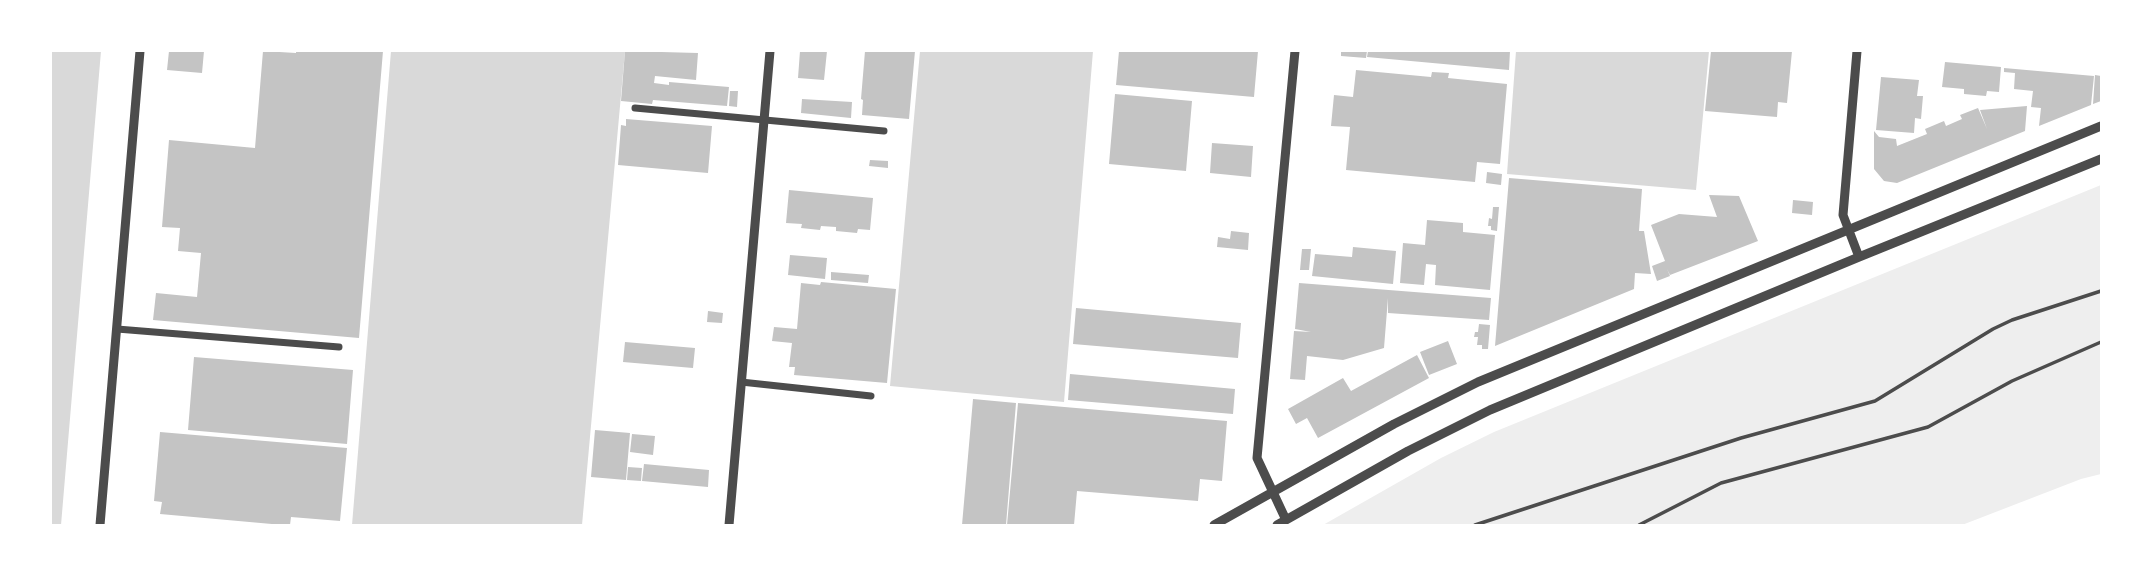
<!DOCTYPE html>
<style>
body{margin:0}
#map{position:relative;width:2152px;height:576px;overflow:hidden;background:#fff;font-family:Karla,sans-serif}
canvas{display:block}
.frame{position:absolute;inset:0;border:52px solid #fff;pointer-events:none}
</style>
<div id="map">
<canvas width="2152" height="576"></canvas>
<div class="frame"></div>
</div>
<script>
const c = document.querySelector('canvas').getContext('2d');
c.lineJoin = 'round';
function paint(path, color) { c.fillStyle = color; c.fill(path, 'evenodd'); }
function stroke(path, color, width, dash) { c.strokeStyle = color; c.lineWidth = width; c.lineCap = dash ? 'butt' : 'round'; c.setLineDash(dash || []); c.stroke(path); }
paint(new Path2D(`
 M2101,185V474L2081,479L1962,525H1323L1441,458L1494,432Z`), '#eee');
paint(new Path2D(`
 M51,51H101L61,525H51Z
 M391,51H625L582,525H352Z
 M920,51H1093L1064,402L890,386Z
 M1516,51H1709L1696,190L1507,174Z`), '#d9d9d9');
paint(new Path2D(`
 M169,51H204L202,73L167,70Z
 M263,51L296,53V51H383L359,338L153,320L156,293L197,297L201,253L178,251L180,228L162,227L169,140L255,148Z
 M625,51L698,53L696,80L655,76L654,83L669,85V82L729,87L727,106L653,100L652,104L621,101Z
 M800,51H827L824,80L798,78Z
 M865,51H915L909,119L862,115L863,100L861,99Z
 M1119,51H1258L1254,97L1116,85Z
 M1341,51H1367L1366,58L1341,56Z
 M1368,51H1510L1509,70L1367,57Z
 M1711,51H1792L1787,103L1778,102L1777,117L1705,111Z
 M1945,62L2001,67L1999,92L1987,91L1986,96L1964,94V89L1942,87Z
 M2004,68L2094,76L2091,105L2039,126L2041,108L2031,107L2033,91L2014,89L2015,73L2004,72Z
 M1356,70L1431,77L1432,72L1449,73L1448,78L1507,84L1500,164L1477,162L1475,182L1346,170L1350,127L1331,126L1334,95L1353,97Z
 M2095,75L2101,76V101L2093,104Z
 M1881,77L1919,80L1917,96H1923L1921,119L1915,118L1914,133L1876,130Z
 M730,91H738L737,107L729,106Z
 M1115,94L1192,101L1186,171L1109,164Z
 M802,99L852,102L851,118L801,113Z
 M2027,106L2025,131L1897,183L1884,181L1874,169V131L1879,137L1896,139L1897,146L1927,134L1925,129L1944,121L1946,126L1962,119L1960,115L1978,108L1987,129L1980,110Z
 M626,119L712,126L708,173L618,165L621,125L626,126Z
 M1212,143L1253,146L1251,177L1210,173Z
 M870,160L888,161V168L869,166Z
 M1487,172L1502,174L1501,185L1486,183Z
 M1509,178L1642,189L1639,231H1644L1651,274L1635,273L1634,289L1495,346Z
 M789,190L873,198L870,230L858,229L857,233L836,231V227L821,226L820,230L801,228L802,224L786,223Z
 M1709,195L1739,196L1758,241L1670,275L1667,269L1670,276L1657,281L1652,266L1665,261L1651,225L1679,214L1717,217Z
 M1793,200L1813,202L1812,215L1792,213Z
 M1493,207H1499L1497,231L1491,230V226H1488L1489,218L1492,219Z
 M1427,220L1463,223V232L1495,235L1490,290L1435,285L1436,265L1426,264L1424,285L1400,283L1403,243L1425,245Z
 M1231,231L1249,233L1248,250L1217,247L1218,237L1230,239Z
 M1353,247L1396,251L1393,284L1312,276L1315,254L1352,257Z
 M1302,249H1311L1309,270H1300Z
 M790,255L827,258L825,279L788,275Z
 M831,272L869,275L868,283L831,280Z
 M821,282L896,289L887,383L794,375L795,367H789L792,343L772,341L774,327L797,329L801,283L820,285Z
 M1299,283L1491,298L1489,320L1388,313V298L1384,348L1343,360L1307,356L1305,380L1290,379L1294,331L1311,332L1295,329Z
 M1076,308L1241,323L1238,358L1073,344Z
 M708,311L723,313L722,323L707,322Z
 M1479,324L1490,325L1488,349H1482V345H1477L1478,337H1474L1475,332H1478Z
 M1448,341L1457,364L1429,375L1420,352Z
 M625,342L695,348L693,368L623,362Z
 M1417,355L1429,378L1318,438L1307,418L1296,424L1288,409L1343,378L1351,391Z
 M194,357L353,370L347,444L188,430Z
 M1070,374L1235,389L1233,414L1068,400Z
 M973,399L1016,403L1006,525H962Z
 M1018,403L1227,421L1222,481L1200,479L1198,501L1077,491L1074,525H1007Z
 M595,430L630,433L626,480L591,477Z
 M160,432L347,448L340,521L291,517L290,525H283L160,514L162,502L154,501Z
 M632,434L655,436L653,455L630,452Z
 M644,464L709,470L708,487L642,481Z
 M628,467L642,468L641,481L627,480Z`), '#c4c4c4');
stroke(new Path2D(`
 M1475,525L1741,438L1875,401L1993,329L2012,320L2101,291
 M1639,525L1721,483L1928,427L2012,381L2101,342`), '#4c4c4c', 3.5);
stroke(new Path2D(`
 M635,108L884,131
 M117,329L339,347
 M741,382L871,396`), '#4c4c4c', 7);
stroke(new Path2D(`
 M1857,51L1843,215L1859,257
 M1286,520L1257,458L1295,51
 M100,525L140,51
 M729,525L770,51
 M1214,525L1394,424L1478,382L2101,126
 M1277,525L1408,451L1490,410L1859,257L2101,159`), '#4c4c4c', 9);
</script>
